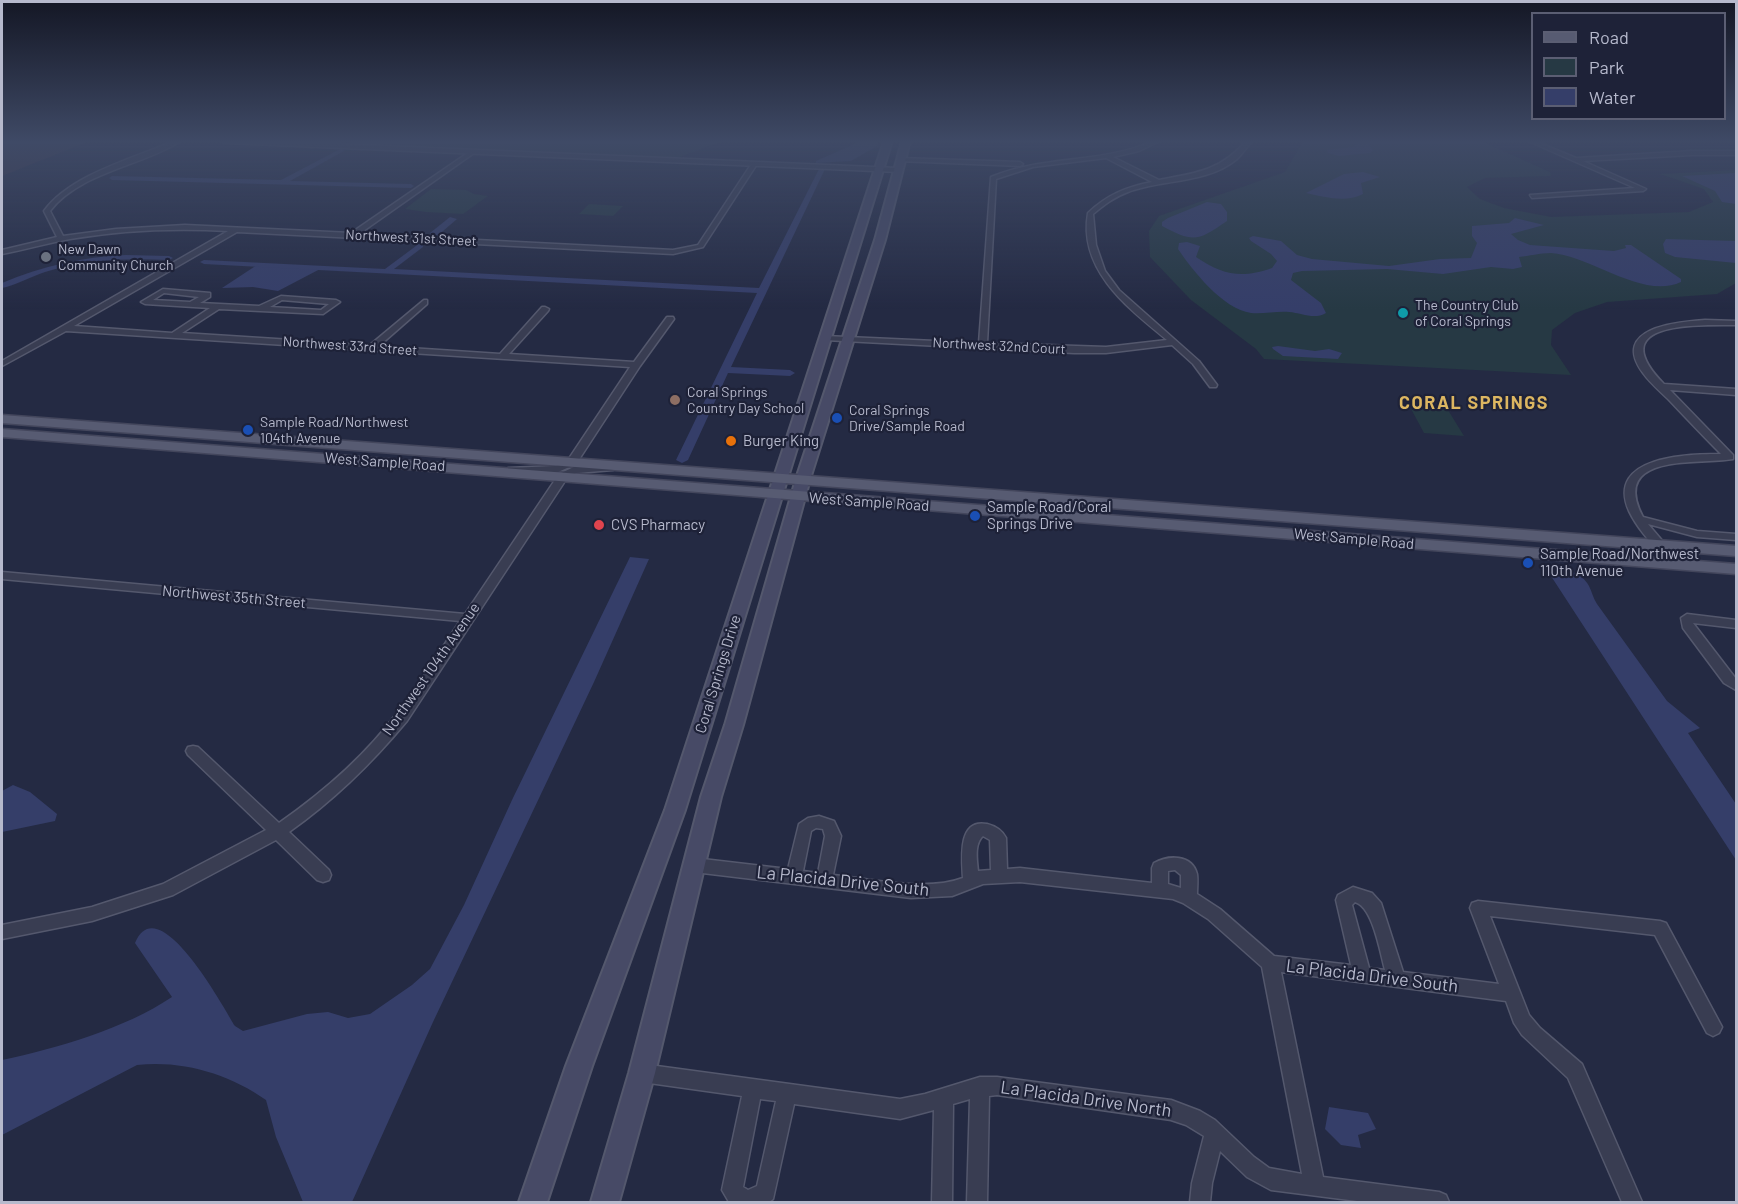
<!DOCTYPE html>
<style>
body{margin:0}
#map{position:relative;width:1738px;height:1204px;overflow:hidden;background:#242a43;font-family:Barlow,sans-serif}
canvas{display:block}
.frame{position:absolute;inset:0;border:3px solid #b6b9cc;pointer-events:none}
.legend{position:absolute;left:1531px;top:12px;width:195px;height:108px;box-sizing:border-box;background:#1e2238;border:2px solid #5b5e73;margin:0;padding:8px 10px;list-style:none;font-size:18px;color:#b6b9cc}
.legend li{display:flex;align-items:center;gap:12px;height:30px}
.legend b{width:30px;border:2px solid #5b5e73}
</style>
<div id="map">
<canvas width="1738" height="1204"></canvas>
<div class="frame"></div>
<ul class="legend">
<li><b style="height:8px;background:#575b72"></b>Road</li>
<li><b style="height:16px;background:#263944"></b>Park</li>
<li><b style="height:16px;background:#353e69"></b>Water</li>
</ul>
</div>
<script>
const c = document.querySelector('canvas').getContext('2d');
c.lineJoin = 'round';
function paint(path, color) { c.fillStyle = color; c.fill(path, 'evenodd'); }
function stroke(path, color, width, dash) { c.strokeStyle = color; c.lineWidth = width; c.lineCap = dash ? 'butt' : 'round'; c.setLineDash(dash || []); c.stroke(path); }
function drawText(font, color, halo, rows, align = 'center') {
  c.font = font + ' Barlow,sans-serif'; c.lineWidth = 4.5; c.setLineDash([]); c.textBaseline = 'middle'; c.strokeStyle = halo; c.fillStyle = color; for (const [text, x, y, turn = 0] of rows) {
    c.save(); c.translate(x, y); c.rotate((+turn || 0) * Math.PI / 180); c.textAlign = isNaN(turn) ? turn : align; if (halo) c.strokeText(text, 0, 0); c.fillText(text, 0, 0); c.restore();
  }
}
paint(new Path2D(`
 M2,141H90L2,176Z`), '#383143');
paint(new Path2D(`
 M353,141H723L677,158L345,145Z
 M1303,141H1481L1550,172L1551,176L1485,178L1467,187L1480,199L1504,208L1551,217L1689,212L1713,202L1704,189L1660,174L1736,170V283L1717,294L1607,302L1575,313L1552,330L1551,345L1571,375L1264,359L1256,349L1191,300L1150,257L1149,231L1159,216L1285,172Z
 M431,189L466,190L474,194L488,196L463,214L426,212L405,209Z
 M589,204L623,206L613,216L579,214Z
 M1410,407L1448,410L1464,436L1424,433Z`), '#263944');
paint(new Path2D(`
 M861,141H876L879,145L851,161L816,163V161Z
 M1351,141H1376L1368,143L1373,150L1370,153L1339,156L1328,153L1327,150L1352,147L1355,145Z
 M1363,172L1380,177L1361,183L1363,194C1345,203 1325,197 1306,193L1344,174Z
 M1736,173V204L1722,202L1715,191L1682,176Z
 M1207,202L1221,204L1227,212V221C1198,241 1194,243 1162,226V222L1168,218Z
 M1515,218L1544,225L1511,234L1518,240L1530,245L1614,251L1626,248L1625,245H1631L1681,279V282C1642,300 1590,255 1551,253C1540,253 1529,256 1519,257L1522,267L1513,269L1491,267L1443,274L1387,269L1302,271L1293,273L1291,280L1321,303L1326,313C1314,320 1302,313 1289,312C1277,311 1264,314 1251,313C1223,309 1193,271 1178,249L1179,243L1187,242L1200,246L1196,257C1223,275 1241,279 1272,268L1277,261L1271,254L1251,241L1249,238L1253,236L1281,241L1297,255L1312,259L1389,266L1440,259L1471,258L1477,243L1472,236V226L1509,223Z
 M1666,239L1736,241V263L1675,257L1665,253L1663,244Z
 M257,265L322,268L278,291L253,287L222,288Z
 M1278,346L1315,351L1329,349L1342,353L1338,359L1283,356L1273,349L1272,347Z
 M630,557L649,559L594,682L433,1022L352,1202H303L276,1137L266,1100C229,1074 183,1060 137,1065L2,1135V1060C58,1048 124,1029 172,997L135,943C158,887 223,1006 235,1026L243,1031L307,1014L328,1012L348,1018L370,1014L412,985L430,969L464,905L512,800Z
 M1549,568C1564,569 1581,571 1589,586C1592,592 1593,598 1597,604L1667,701L1700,728L1688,733L1736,804V860L1549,573Z
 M13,785L30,792L57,814L55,821L2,832V791Z
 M1329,1107L1368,1113L1376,1129L1358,1135L1361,1148L1341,1145L1325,1129Z`), '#353e69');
paint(new Path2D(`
 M342,148L344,151L290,181L411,184L414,186L411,188L112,180L109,178L112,176L281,180Z
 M822,167L825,169L731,367L790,370L795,373L790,376L728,373L688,460L682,463L676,460L757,293L204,264L200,262L204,260L385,269L420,243H423V247L394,269L759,288L819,169Z
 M450,217L457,219L436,237H430V233Z
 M126,255L169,256L173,258L169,260C127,258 85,259 45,272C30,277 16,285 2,288V283C42,266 82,257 126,255Z`), '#353e69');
const minor = new Path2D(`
 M174,141H181C142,166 80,172 50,211L63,236L116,229L185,225L351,233L472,150L474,153L359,234L673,250L698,245L752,163L757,164L703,247L673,254L237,232L74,326L172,333L210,308L145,304L141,302L163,289L210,293V297L200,303L259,306L281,296L336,300L340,302L323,314L219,309L182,333L370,345L424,300H427V304L379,346L500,354L542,307H545L549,309L548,311L509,354L634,362L667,317H673L674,319L640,366L576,464L558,472L512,473L508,472V468L556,466L568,460L630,367L66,331L2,366V361L228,231C175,228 123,230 70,239C47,243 24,250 2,254V250L57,237L44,211C70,175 134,158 174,141ZM164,293L199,297L190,302L153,300ZM282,300L329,304L321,310L270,307Z
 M1153,141H1160L1139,151L1113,157L1159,180C1196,173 1220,171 1246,141H1252C1247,147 1242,154 1237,159C1207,184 1162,179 1128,192C1114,197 1104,205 1093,214L1096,245L1105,271L1119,290L1199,361L1217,385L1216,387H1210L1193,364L1172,345L1106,353H1074L825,340L821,338L825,336L979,343L991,177C1044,155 1101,164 1153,141ZM1106,158L1152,182C1126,187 1107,195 1088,213C1078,270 1128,308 1167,340L1106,347L987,343L996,179L1033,167Z
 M1528,141H1535L1576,158L1692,151H1736V155H1692L1583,161L1646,189L1643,191L1532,198L1530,195L1635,188Z
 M900,158L1020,162L1023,164L1020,166L898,161Z
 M1705,320L1736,321V325C1696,325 1602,321 1664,384L1736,389V395L1670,390L1733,455V459C1699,465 1609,452 1643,517L1697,531L1736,534V540L1697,537L1648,524L1682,564L1676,568L1672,566C1657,549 1639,532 1629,511C1605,456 1688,454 1721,454C1703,436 1686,418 1669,400C1660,391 1650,383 1643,373C1610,328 1676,322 1705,320Z
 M609,465L614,468L613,470L576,473L567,478L407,721C372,763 333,801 289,832L329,870L331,875L329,880L323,882L317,880L276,840L173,895L92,921L2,939V925L92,907L163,884L266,830L188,755L186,751L188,747L193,746L198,747L279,823C322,793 365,756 397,713C420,684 439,652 460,621L2,579V572L465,614L559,474L574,467Z
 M1687,614L1736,620V628L1693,623L1736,679V690L1724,683L1683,628L1681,618Z
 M819,816L834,821L841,836L833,875C872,879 926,892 963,878C962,860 957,818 987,824C995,826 1002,830 1006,838L1007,869L1020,868L1152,883V868L1154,863C1168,855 1192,854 1197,874C1198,880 1197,888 1197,894L1220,909L1274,956L1351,965L1336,900L1338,895L1353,887L1372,893L1381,903L1403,972L1499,984L1470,908L1472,903L1478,901L1660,921L1666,923L1722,1027L1719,1033L1713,1036L1707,1033L1655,935L1490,916L1529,1015L1540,1028L1582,1064L1642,1202H1622L1568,1078L1522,1035L1514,1023L1506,1001L1281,972L1323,1177L1439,1192L1446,1195L1449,1202H1365L1271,1190L1247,1177L1220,1151L1212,1183L1210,1202H1190L1192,1183L1204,1136L1186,1125L1171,1120L997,1095L989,1096L987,1202H967L970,1099L953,1104L952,1202H932L934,1110L900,1119L794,1104L773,1199L769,1202H729L722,1190L742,1096L642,1082L635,1080L633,1073L635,1066L642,1064L900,1099L925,1094L980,1077H997L1171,1100L1200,1111L1215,1120L1254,1157L1269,1168L1302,1174L1262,967L1208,919L1183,903L1173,899L1020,882L983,884L952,896L911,898L694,872L688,870L686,865L688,860L694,858L788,869L799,824L808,818ZM816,828L823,829L825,836L818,873L803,871L811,831ZM983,836L990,840L991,870L978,871C977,860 974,844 983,836ZM1175,870L1181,875V888L1168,884V871ZM1355,902C1373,907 1380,952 1385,970L1369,968L1352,905ZM760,1099L776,1101L757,1186L748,1190L743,1187Z`);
const tertiary = new Path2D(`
 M221,141H268L898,168L902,170L898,172L224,143Z`);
const secondary = new Path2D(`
 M884,141H892L685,810L592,1066L547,1202H519L566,1066L665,810Z
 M902,141H910L885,240L810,479L743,725L721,797L655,1073L619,1202H591L629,1073L701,797L725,725L796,479L875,240Z`);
const primary = new Path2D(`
 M2,415L1736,546V556L2,423Z
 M2,429L1736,564V574L2,437Z`);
stroke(minor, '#54586d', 3);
stroke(tertiary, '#54586d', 3);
stroke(secondary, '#54586d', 4);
stroke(primary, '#43465c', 3);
paint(minor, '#393d52');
paint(tertiary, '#393d52');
paint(secondary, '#474a66');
paint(primary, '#575b72');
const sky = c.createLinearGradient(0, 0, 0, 309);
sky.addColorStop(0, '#141725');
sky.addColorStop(0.46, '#3f4a66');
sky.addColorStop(1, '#3f4a6600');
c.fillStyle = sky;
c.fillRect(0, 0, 1738, 309);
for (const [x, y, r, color] of [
 [46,257,6,"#6b7280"],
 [1403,313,6,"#0f9aa8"],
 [675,400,6,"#8d6e63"],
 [837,418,6,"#1a4fb4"],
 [248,430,6,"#1a4fb4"],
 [731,441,6,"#e8710a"],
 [975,516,6,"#1a4fb4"],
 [599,525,6,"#e0444e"],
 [1528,563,6,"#1a4fb4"]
]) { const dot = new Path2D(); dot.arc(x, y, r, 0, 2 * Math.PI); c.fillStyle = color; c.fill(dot); stroke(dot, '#1e2238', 2); }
drawText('14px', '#b6b9cc', '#1e2238', [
 ["Northwest 31st Street",411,238,3],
 ["Northwest 33rd Street",350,346,4],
 ["Northwest 32nd Court",999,346,3]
]);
drawText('14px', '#b6b9cc', '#1e2238', [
 ["New Dawn",58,249],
 ["Community Church",58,265],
 ["The Country Club",1415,305],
 ["of Coral Springs",1415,321],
 ["Coral Springs",687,392],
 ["Country Day School",687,408],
 ["Coral Springs",849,410],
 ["Drive/Sample Road",849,426],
 ["Sample Road/Northwest",260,422],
 ["104th Avenue",260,438]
], 'left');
drawText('15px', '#b6b9cc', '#1e2238', [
 ["Burger King",743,441],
 ["Sample Road/Coral",987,507],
 ["Springs Drive",987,524],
 ["CVS Pharmacy",611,525],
 ["Sample Road/Northwest",1540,554],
 ["110th Avenue",1540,571]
], 'left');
drawText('15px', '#b6b9cc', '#1e2238', [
 ["West Sample Road",385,462,4],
 ["West Sample Road",869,502,4],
 ["West Sample Road",1354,539,5],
 ["Northwest 35th Street",234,597,5],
 ["Northwest 104th Avenue",431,669,-55],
 ["Coral Springs Drive",718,674,-73]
]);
c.letterSpacing = '1.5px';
drawText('bold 18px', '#dcb661', '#1e2238', [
 ["CORAL SPRINGS",1474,403]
]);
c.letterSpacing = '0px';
drawText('18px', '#b6b9cc', '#1e2238', [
 ["La Placida Drive South",843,881,6],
 ["La Placida Drive South",1372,976,7],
 ["La Placida Drive North",1086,1099,8]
]);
</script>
